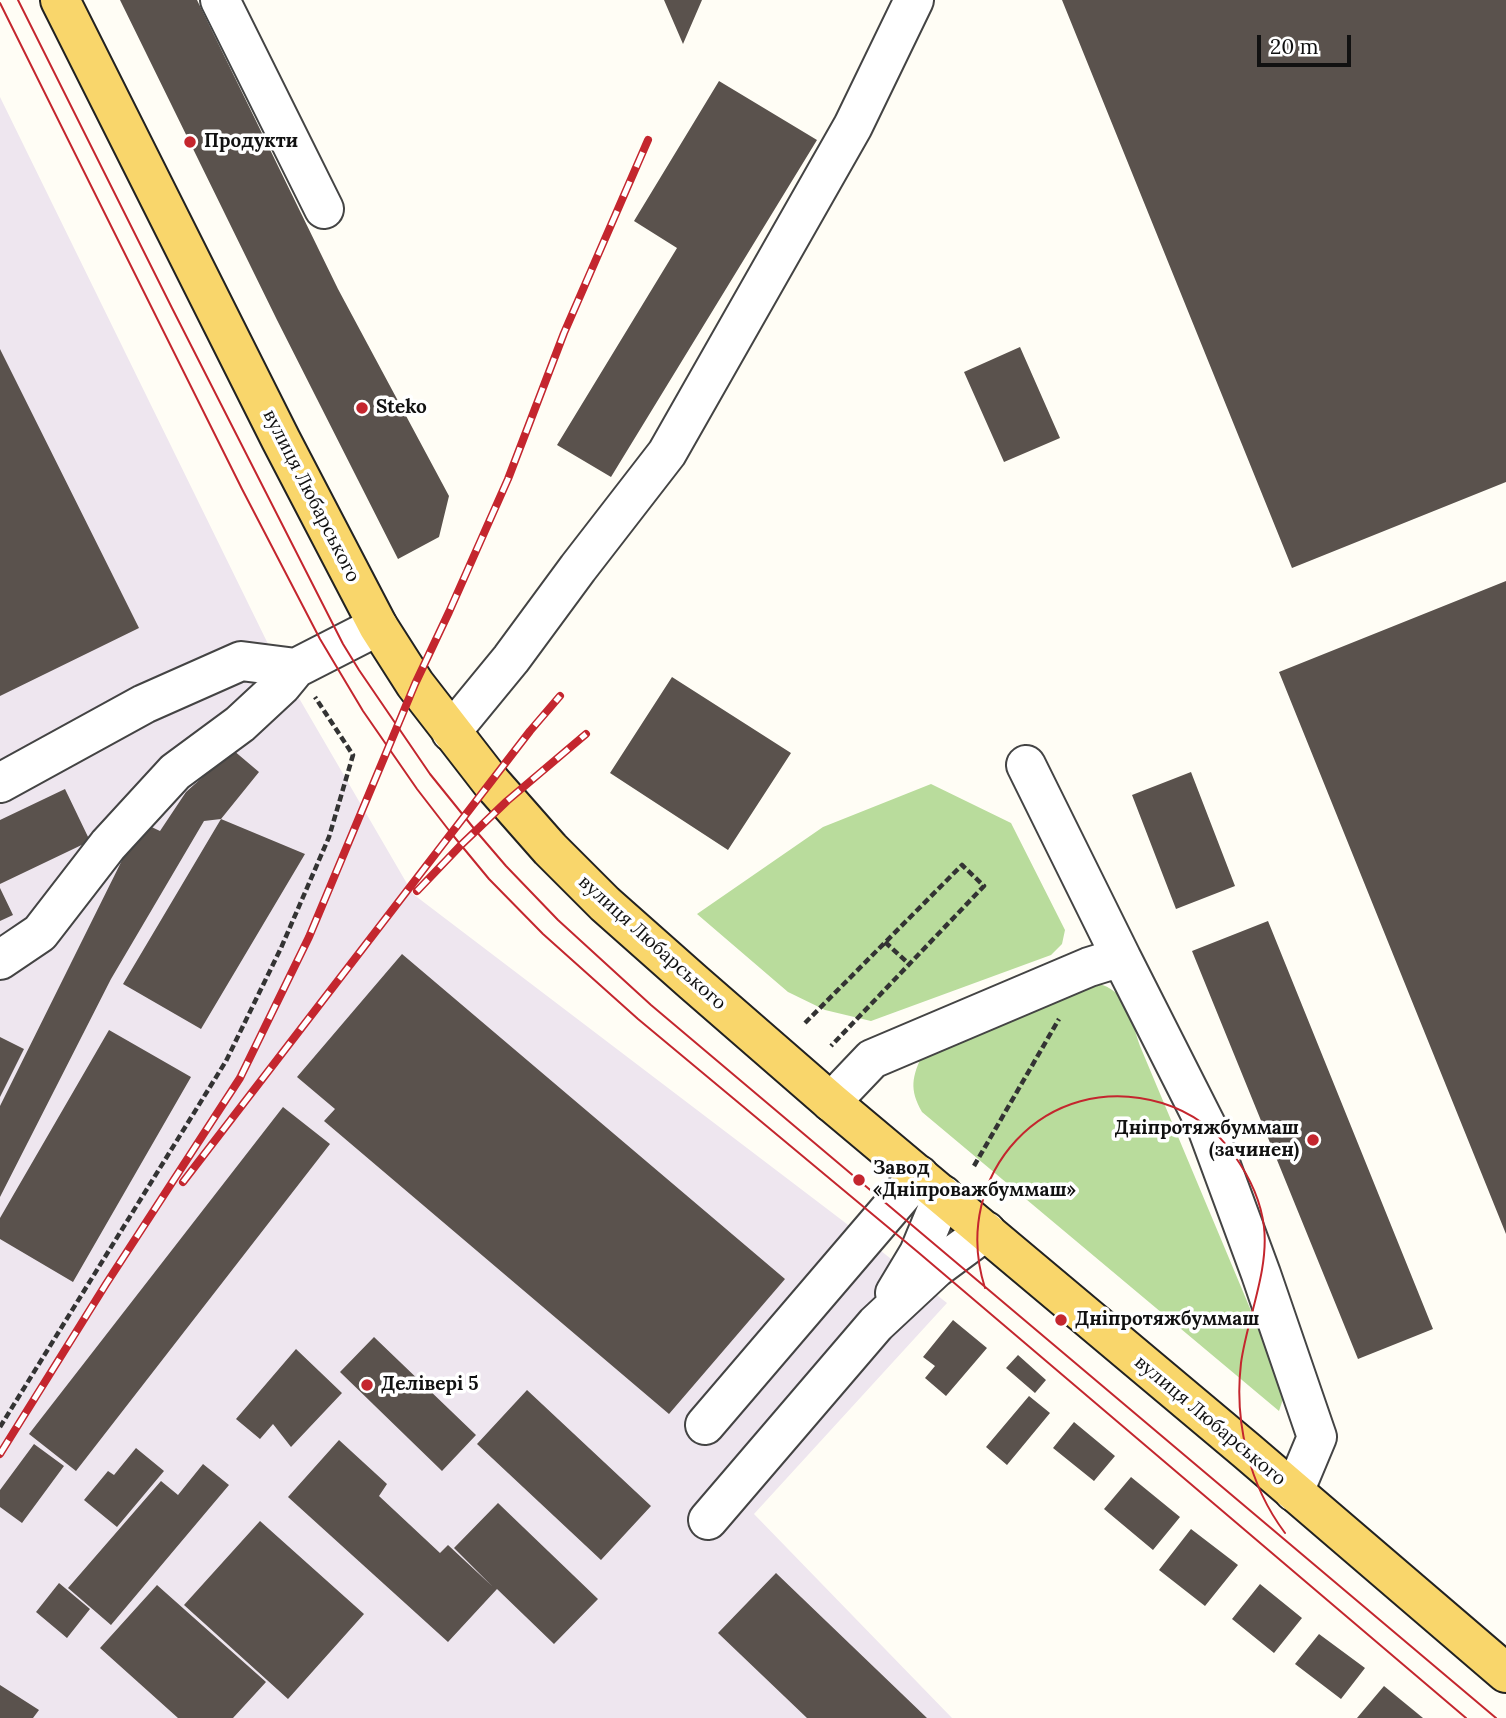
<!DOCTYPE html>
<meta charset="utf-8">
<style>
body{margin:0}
#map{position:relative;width:1506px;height:1718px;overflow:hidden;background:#fffdf5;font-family:Lora,serif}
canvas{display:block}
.scale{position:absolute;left:1257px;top:35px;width:94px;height:32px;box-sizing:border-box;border:4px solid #111;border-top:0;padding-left:9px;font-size:21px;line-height:24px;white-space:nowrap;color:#111;-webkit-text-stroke:5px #fff;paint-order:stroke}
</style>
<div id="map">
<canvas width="1506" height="1718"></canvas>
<div class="scale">20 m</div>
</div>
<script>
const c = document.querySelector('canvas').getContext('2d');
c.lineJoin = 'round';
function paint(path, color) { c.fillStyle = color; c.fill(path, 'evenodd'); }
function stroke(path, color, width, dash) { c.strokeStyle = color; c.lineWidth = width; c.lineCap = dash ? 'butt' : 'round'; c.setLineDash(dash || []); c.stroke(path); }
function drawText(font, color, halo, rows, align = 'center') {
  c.font = font + ' Lora,serif'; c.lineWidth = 7; c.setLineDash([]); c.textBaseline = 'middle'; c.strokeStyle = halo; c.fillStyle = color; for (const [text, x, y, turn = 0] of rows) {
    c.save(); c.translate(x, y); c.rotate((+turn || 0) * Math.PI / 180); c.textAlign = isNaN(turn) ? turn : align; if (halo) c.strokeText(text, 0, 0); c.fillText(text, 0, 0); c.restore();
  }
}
paint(new Path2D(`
 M0,97L271,650L413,894L843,1221L947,1303L754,1514L952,1718H0Z`), '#eee6ef');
paint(new Path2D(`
 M931,784L1011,823L1065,930L1062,944L1051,955L871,1021L825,1010L788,992L697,914L823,827Z
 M1096,983C1129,991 1130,1018 1140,1046L1283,1387V1399L1279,1411L922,1112C909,1089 912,1077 923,1053Z`), '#b9dc9c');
paint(new Path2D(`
 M120,0H197L338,289L449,496L439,537L398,559L277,320Z
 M664,0H702L683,44Z
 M1062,0H1506V482L1292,568Z
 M719,81L817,140L611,477L557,445L677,248L634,221Z
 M1020,347L1060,438L1004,462L964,372Z
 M0,349L139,628L0,696Z
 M1506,581V1234L1279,672Z
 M672,677L791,753L728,850L610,773Z
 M233,750L259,772L221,819L204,821L111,979L0,1197V1106L141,822L160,831L186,792Z
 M1191,772L1235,886L1176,909L1132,795Z
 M65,789L90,841L0,884V820Z
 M221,819L305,854L201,1029L123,984Z
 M0,888L13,915L0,921Z
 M1268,921L1433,1329L1358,1359L1192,951Z
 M402,954L785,1279L669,1414L324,1121L335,1109L297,1077Z
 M109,1030L191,1077L73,1282L0,1239V1218Z
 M0,1037L24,1049L0,1097Z
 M283,1107L330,1144L76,1471L29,1434Z
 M953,1320L987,1348L946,1396L925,1378L935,1366L923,1357Z
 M374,1337L476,1435L442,1471L340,1372Z
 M296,1349L342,1393L291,1447L273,1424L260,1439L236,1419Z
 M1018,1355L1046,1380L1035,1393L1006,1368Z
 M527,1390L651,1506L601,1560L477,1444Z
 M1029,1396L1050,1413L1007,1465L986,1447Z
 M1074,1422L1115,1456L1094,1481L1053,1448Z
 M339,1440L387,1484L379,1496L440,1553L448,1545L492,1586L454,1548L498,1503L598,1599L554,1644L497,1589L448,1642L288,1497Z
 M34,1444L64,1466L22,1523L0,1507V1490Z
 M136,1448L164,1471L117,1527L84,1500L108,1471L114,1475Z
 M203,1464L229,1485L111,1625L68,1588L161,1481L178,1495Z
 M1131,1477L1180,1517L1153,1550L1104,1509Z
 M260,1521L364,1614L288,1699L184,1605Z
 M1191,1529L1238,1565L1205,1606L1159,1570Z
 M776,1573L927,1718H807L718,1633Z
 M59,1583L90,1609L67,1638L36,1612Z
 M1260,1584L1302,1618L1274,1653L1232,1619Z
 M157,1585L266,1682L233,1718H178L100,1648Z
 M1319,1634L1365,1668L1341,1699L1295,1664Z
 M0,1685L39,1710L33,1718H0Z
 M1384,1686L1423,1718H1357Z`), '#5a524d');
const minor = new Path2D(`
 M220,0L324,209
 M451,732L511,659L578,568L667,453L853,126L914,0
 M1026,765L1121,957
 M0,783L144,704L241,661L296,668L378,626
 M0,960L40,933L108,845L175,772L240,724L282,685L296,668
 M831,1102L872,1059L1089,967L1121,957L1206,1125L1261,1274L1317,1437L1294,1492
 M895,1293L919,1253L943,1195
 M705,1425L919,1175
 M708,1520L876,1324L936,1268L986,1231`);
const major = new Path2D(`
 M60,0L281,440L378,626L415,684L491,782L550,849L605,904L693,982L831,1102L1247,1451L1506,1673`);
stroke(minor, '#444', 42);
stroke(major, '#222', 42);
stroke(new Path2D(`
 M885,942L909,964
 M805,1023L962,865L984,886L831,1046
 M974,1166L1059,1019
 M0,1427L226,1061L281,948L329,837L353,755L315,697`), '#333', 4.5, [7, 3.5]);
stroke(minor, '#fff', 38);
stroke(major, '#f9d66b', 38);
stroke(new Path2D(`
 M18,0L172,308L343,644L359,670L430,774L476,831L506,866L558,920L651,1005L1496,1718
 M0,3L242,489L320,639L363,711L417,789L451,833L489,879L543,934L638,1019L919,1253L1466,1718
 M985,1288C949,1175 1046,1068 1162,1103C1191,1112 1217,1130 1234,1155C1249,1176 1261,1201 1264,1227C1269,1271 1247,1319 1241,1363C1234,1422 1249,1485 1285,1533`), '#c4262e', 2);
const rail = new Path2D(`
 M417,891L461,845L507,801L586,734
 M183,1182L530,731L560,696
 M0,1454L106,1284L240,1078L309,937L415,684L449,612L508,479L564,333L648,140`);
stroke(rail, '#c4262e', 8);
stroke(rail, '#fff', 5, [16]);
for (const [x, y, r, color] of [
 [190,142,7,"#c4262e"],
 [362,408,7,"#c4262e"],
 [1313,1140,7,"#c4262e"],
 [859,1180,7,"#c4262e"],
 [1061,1320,7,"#c4262e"],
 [367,1385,7,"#c4262e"]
]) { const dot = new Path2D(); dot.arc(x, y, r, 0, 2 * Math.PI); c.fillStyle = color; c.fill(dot); stroke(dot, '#fff', 2.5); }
drawText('bold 19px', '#111', '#fff', [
 ["Продукти",204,142],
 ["Steko",376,408],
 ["Дніпротяжбуммаш",1299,1129,"right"],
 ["(зачинен)",1299,1151,"right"],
 ["Завод",873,1169],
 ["«Дніпроважбуммаш»",873,1191],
 ["Дніпротяжбуммаш",1075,1320],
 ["Делівері 5",381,1385]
], 'left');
drawText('19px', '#111', '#fff', [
 ["вулиця Любарського",311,496,63],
 ["вулиця Любарського",652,943,42],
 ["вулиця Любарського",1210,1421,40]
]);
</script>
